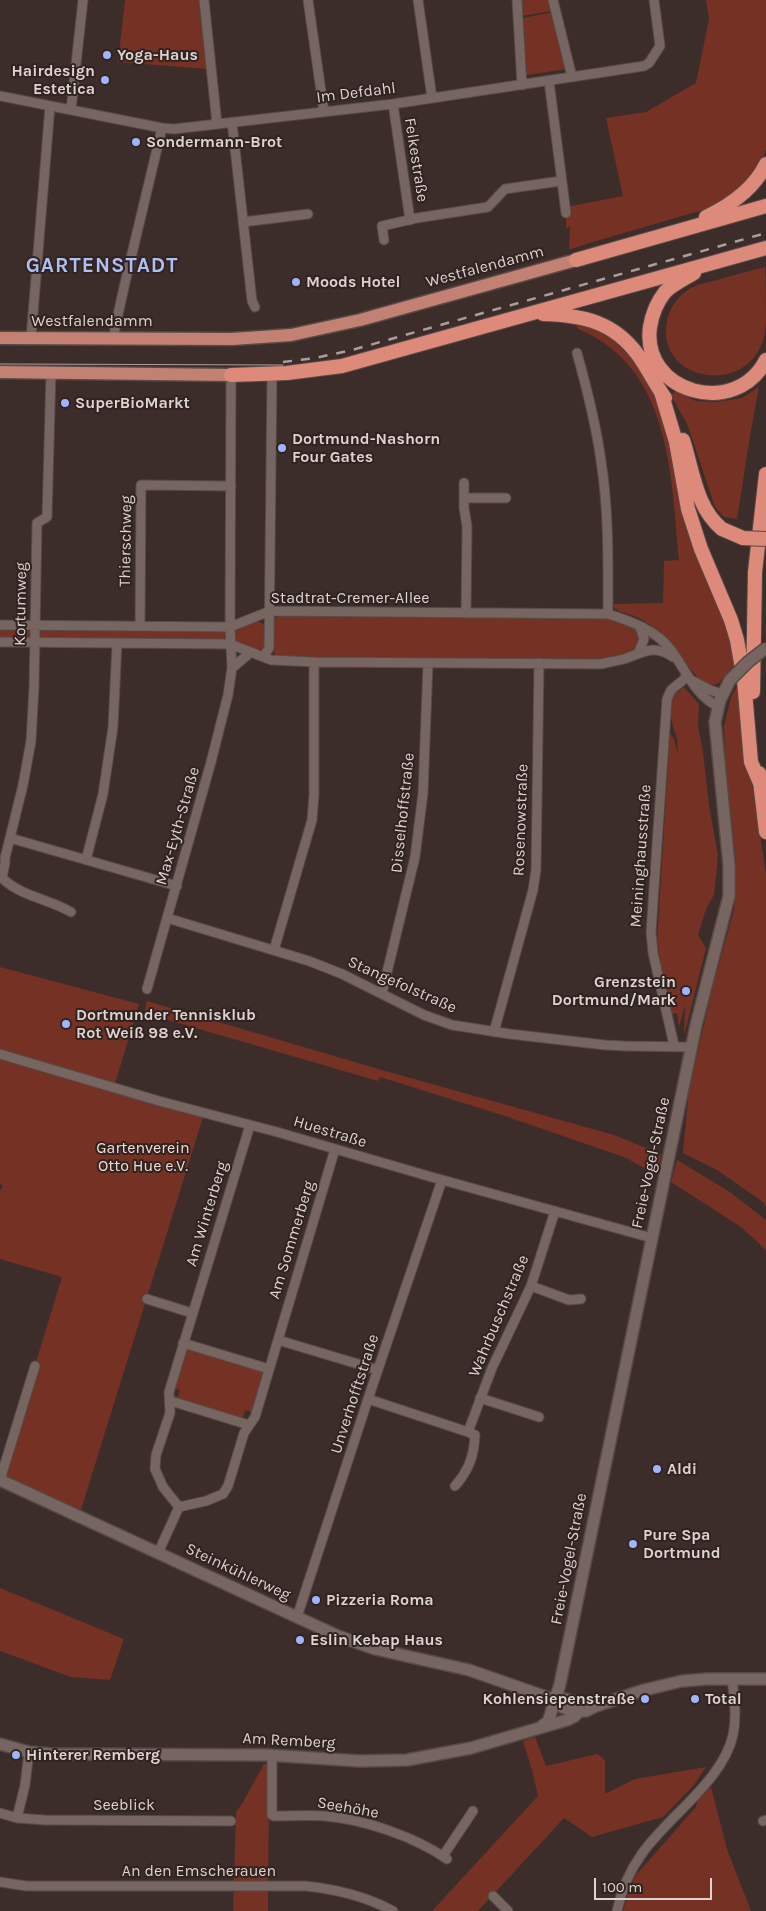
<!DOCTYPE html>
<meta charset="utf-8">
<style>
body{margin:0}
#map{position:relative;width:766px;height:1911px;overflow:hidden;background:#3c2d2a;font-family:Karla,sans-serif}
canvas{display:block}
.scale{position:absolute;left:594px;top:1878px;width:118px;height:22px;box-sizing:border-box;border:2px solid #ddd3d1;border-top:0;padding-left:6px;font-size:15px;line-height:18px;white-space:nowrap;color:#ddd3d1;-webkit-text-stroke:4px #312320;paint-order:stroke}
</style>
<div id="map">
<canvas width="766" height="1911"></canvas>
<div class="scale">100 m</div>
</div>
<script>
const c = document.querySelector('canvas').getContext('2d');
c.lineJoin = 'round';
function paint(path, color) { c.fillStyle = color; c.fill(path, 'evenodd'); }
function stroke(path, color, width, dash) { c.strokeStyle = color; c.lineWidth = width; c.lineCap = dash ? 'butt' : 'round'; c.setLineDash(dash || []); c.stroke(path); }
function drawText(font, color, halo, rows, align = 'center') {
  c.font = font + ' Karla,sans-serif'; c.lineWidth = 4; c.setLineDash([]); c.textBaseline = 'middle'; c.strokeStyle = halo; c.fillStyle = color; for (const [text, x, y, turn = 0] of rows) {
    c.save(); c.translate(x, y); c.rotate((+turn || 0) * Math.PI / 180); c.textAlign = isNaN(turn) ? turn : align; if (halo) c.strokeText(text, 0, 0); c.fillText(text, 0, 0); c.restore();
  }
}
paint(new Path2D(`
 M125,0H200L207,69L118,62Z
 M522,0H549L552,11L522,16Z
 M706,0H766V150L759,167L749,181L720,205L586,244L569,250L570,227L566,228V207L623,196L606,118L646,112L696,83L709,19Z
 M553,12L566,69L527,75L523,18Z
 M765,267C766,279 766,298 766,312C766,323 766,335 761,346C739,396 655,379 667,320C670,306 681,292 695,286C702,283 710,282 717,280C733,275 749,271 765,267Z
 M575,322L604,332L629,352L658,399L711,579L738,660L719,683L714,685C694,683 685,658 673,645C662,632 648,622 632,615C626,613 619,612 614,608V604L663,603L664,561L679,560C671,475 671,367 578,329Z
 M759,387L751,430L737,519L724,517L715,507L688,426L671,395L676,391L696,401L716,402L742,398Z
 M279,615L599,617L634,627L640,635L639,643L631,653L602,659L277,657L273,651L274,619Z
 M257,621C269,624 266,635 265,646L258,651C252,648 243,647 238,643C222,632 249,624 257,621Z
 M0,629H28L32,631V636L29,639H0Z
 M43,629L224,631L226,634L224,640L42,639L39,634Z
 M741,680L751,778L766,874V1207L763,1202L717,1170L683,1153L689,1090L713,985L734,910L736,864L725,760L724,726L731,697Z
 M684,687L699,704L698,726L703,752L709,805L718,856L714,895L706,909L698,935L706,948L684,1036L685,1005L679,1027L677,1013L672,1014L661,966L657,941L670,733L674,739L678,755C677,749 678,741 676,735C671,721 666,702 677,690V693Z
 M0,967L139,1004L114,1087L204,1114L79,1516L0,1480L62,1277L0,1259V1191L3,1186L0,1184Z
 M147,1001L382,1070L614,1135L661,1154L658,1172L648,1170L624,1157L502,1115L380,1077L378,1081L144,1013Z
 M677,1160L730,1192L766,1220V1250L741,1227L671,1182Z
 M186,1348L264,1372L252,1412L245,1410L243,1418L177,1398L180,1390L173,1388Z
 M0,1588L124,1639L110,1680L71,1677L0,1651Z
 M535,1737L546,1766L597,1754L605,1760V1794L635,1779L706,1767L694,1785L663,1817L592,1837L564,1818L478,1911H432L538,1796L532,1770L523,1741Z
 M264,1764H269L268,1911H233L236,1812L243,1802Z
 M711,1787L727,1849L751,1911H623L629,1890L636,1875L696,1807L698,1798Z`), '#753124');
const minor = new Path2D(`
 M204,0L217,124
 M308,0L324,112
 M418,0L432,98
 M517,0L522,85
 M553,0L572,77
 M549,81L566,213
 M0,96L162,128L174,129L393,104L644,66L649,63L660,46L654,0
 M393,104L410,220
 M71,110L83,0
 M232,122L252,301L255,307
 M243,222L308,214
 M384,240L382,226L417,218L488,207L505,189L561,181
 M31,338L50,106
 M114,339L115,328L125,283L162,128
 M577,353C587,389 596,424 601,461C609,512 608,563 608,614
 M51,372L47,517L37,523L34,687L31,741L23,785L5,858V863L2,878C20,896 49,899 71,912
 M464,483V498
 M466,613L467,526L464,508V498H506
 M0,625L230,627L270,611L608,614C631,621 657,631 671,650C686,670 695,695 717,706
 M140,626L141,485L231,486
 M0,642L230,644L271,660L314,662L601,664C608,662 617,661 624,659C644,652 654,644 673,657
 M638,654L644,639L640,627
 M263,657L269,648L272,374
 M232,668L251,652
 M693,681L710,690L722,694
 M10,838L177,886
 M86,860L103,794L113,727L117,643
 M167,918L309,961L342,974L424,1015L452,1025L510,1034L605,1045L625,1046L692,1047
 M274,950L312,820L314,794V662
 M147,989L211,762L228,695L232,668L230,627L231,375
 M382,993L415,857L423,793L428,663
 M494,1032L533,890L536,870L539,663
 M674,1045L653,953L651,932L667,699L671,690L688,676
 M0,1054L159,1101L277,1132L428,1176L652,1238
 M531,1286L569,1300L581,1299
 M147,1299L192,1313
 M278,1340L378,1370
 M183,1343L269,1369
 M480,1398L539,1417
 M368,1399L468,1432
 M171,1401L249,1425
 M0,1480L35,1366
 M455,1486C469,1470 474,1456 475,1435L468,1432L492,1368L531,1286L555,1211
 M179,1507L206,1501L223,1494L228,1486L244,1433L255,1417L335,1149
 M158,1553L179,1507L163,1487L155,1469L156,1455L170,1413L169,1392L250,1125
 M297,1617L368,1399L442,1180
 M272,1755V1815L274,1816C291,1816 308,1815 324,1816C364,1819 415,1837 447,1859
 M0,1813L17,1818L45,1820L231,1821
 M17,1818L25,1785L29,1752
 M763,1821L766,1820
 M443,1856L473,1811
 M0,1882L26,1886H305C336,1889 365,1896 393,1911
 M493,1896L508,1911
 M617,1911C621,1892 629,1872 641,1855C667,1817 723,1781 733,1735C737,1716 734,1697 732,1678`);
const tertiary = new Path2D(`
 M0,1480L338,1636L375,1649L469,1670L555,1700L565,1699L596,1706
 M555,1700L562,1707L570,1710L586,1711L596,1706L644,1690L682,1681L707,1679H766
 M543,1725L548,1722L560,1684L696,1025L729,896V865L715,722L720,700L730,680
 M0,1744L29,1752L51,1754L267,1755L360,1761L407,1760L471,1748L567,1720L575,1716L579,1711`);
const primary = new Path2D(`
 M0,338L232,339L291,335L360,320L576,260
 M0,372L231,375`);
const trunk = new Path2D(`
 M706,217C731,205 754,189 766,164
 M576,260L766,206
 M694,273C684,279 673,284 665,292C657,302 652,315 650,327C641,393 736,419 766,360
 M543,314C583,315 614,322 638,355C648,369 655,384 665,398
 M231,375L287,373L342,366L766,248
 M661,392L676,442L688,509L701,549L731,620L737,640L744,680L751,762L760,783
 M683,440C693,471 696,508 722,529
 M753,692L755,572L766,474
 M759,773L766,832`);
stroke(minor, '#564a47', 11);
stroke(tertiary, '#564a47', 14);
stroke(primary, '#564a47', 15);
stroke(trunk, '#564a47', 16);
stroke(minor, '#766561', 9);
stroke(tertiary, '#766561', 11);
stroke(primary, '#c38174', 12);
stroke(trunk, '#dd8a7a', 14);
stroke(new Path2D(`
 M0,364L283,365`), '#ab9f9d', 1);
stroke(new Path2D(`
 M283,362L315,358L352,350L766,233`), '#ab9f9d', 2.5, [9, 9]);
const tertiaryBridge = new Path2D(`
 M730,680L748,662L766,648`);
const trunkBridge = new Path2D(`
 M722,529L743,538L766,539`);
stroke(tertiaryBridge, '#564a47', 14, []);
stroke(trunkBridge, '#564a47', 16, []);
stroke(tertiaryBridge, '#766561', 11);
stroke(trunkBridge, '#dd8a7a', 14);
for (const [x, y, r, color] of [
 [107,55,5,"#9eb4fd"],
 [105,80,5,"#9eb4fd"],
 [136,142,5,"#9eb4fd"],
 [296,282,5,"#9eb4fd"],
 [65,403,5,"#9eb4fd"],
 [282,448,5,"#9eb4fd"],
 [686,991,5,"#9eb4fd"],
 [66,1024,5,"#9eb4fd"],
 [657,1469,5,"#9eb4fd"],
 [633,1544,5,"#9eb4fd"],
 [316,1600,5,"#9eb4fd"],
 [300,1640,5,"#9eb4fd"],
 [645,1699,5,"#9eb4fd"],
 [695,1699,5,"#9eb4fd"],
 [16,1755,5,"#9eb4fd"]
]) { const dot = new Path2D(); dot.arc(x, y, r, 0, 2 * Math.PI); c.fillStyle = color; c.fill(dot); stroke(dot, '#312320', 2); }
drawText('bold 16px', '#ddd3d1', '#312320', [
 ["Yoga-Haus",117,55],
 ["Hairdesign",95,71,"right"],
 ["Estetica",95,89,"right"],
 ["Sondermann-Brot",146,142],
 ["Moods Hotel",306,282],
 ["SuperBioMarkt",75,403],
 ["Dortmund-Nashorn",292,439],
 ["Four Gates",292,457],
 ["Grenzstein",676,982,"right"],
 ["Dortmund/Mark",676,1000,"right"],
 ["Dortmunder Tennisklub",76,1015],
 ["Rot Weiß 98 e.V.",76,1033],
 ["Aldi",667,1469],
 ["Pure Spa",643,1535],
 ["Dortmund",643,1553],
 ["Pizzeria Roma",326,1600],
 ["Eslin Kebap Haus",310,1640],
 ["Kohlensiepenstraße",635,1699,"right"],
 ["Total",705,1699],
 ["Hinterer Remberg",26,1755]
], 'left');
drawText('16px', '#ddd3d1', '#312320', [
 ["Im Defdahl",356,93,-7],
 ["Felkestraße",416,160,81],
 ["Westfalendamm",485,267,-15],
 ["Westfalendamm",92,321],
 ["Thierschweg",126,541,-89],
 ["Stadtrat-Cremer-Allee",350,598],
 ["Kortumweg",21,604,-89],
 ["Disselhoffstraße",403,813,-84],
 ["Rosenowstraße",521,820,-88],
 ["Max-Eyth-Straße",178,826,-74],
 ["Meininghausstraße",641,856,-86],
 ["Stangefolstraße",402,985,24],
 ["Huestraße",330,1132,17],
 ["Freie-Vogel-Straße",651,1163,-78],
 ["Am Winterberg",207,1214,-73],
 ["Am Sommerberg",292,1240,-73],
 ["Wahrbuschstraße",499,1316,-67],
 ["Unverhofftstraße",355,1394,-72],
 ["Freie-Vogel-Straße",569,1559,-79],
 ["Steinkühlerweg",238,1572,25],
 ["Am Remberg",289,1741,3],
 ["Seeblick",124,1805],
 ["Seehöhe",348,1808,10],
 ["An den Emscherauen",199,1871]
]);
drawText('16px', '#f3dbd6', '#312320', [
 ["Gartenverein",143,1148],
 ["Otto Hue e.V.",143,1166]
]);
c.letterSpacing = '1px';
drawText('bold 21px', '#aebff5', '#312320', [
 ["GARTENSTADT",102,266]
]);
c.letterSpacing = '0px';
</script>
